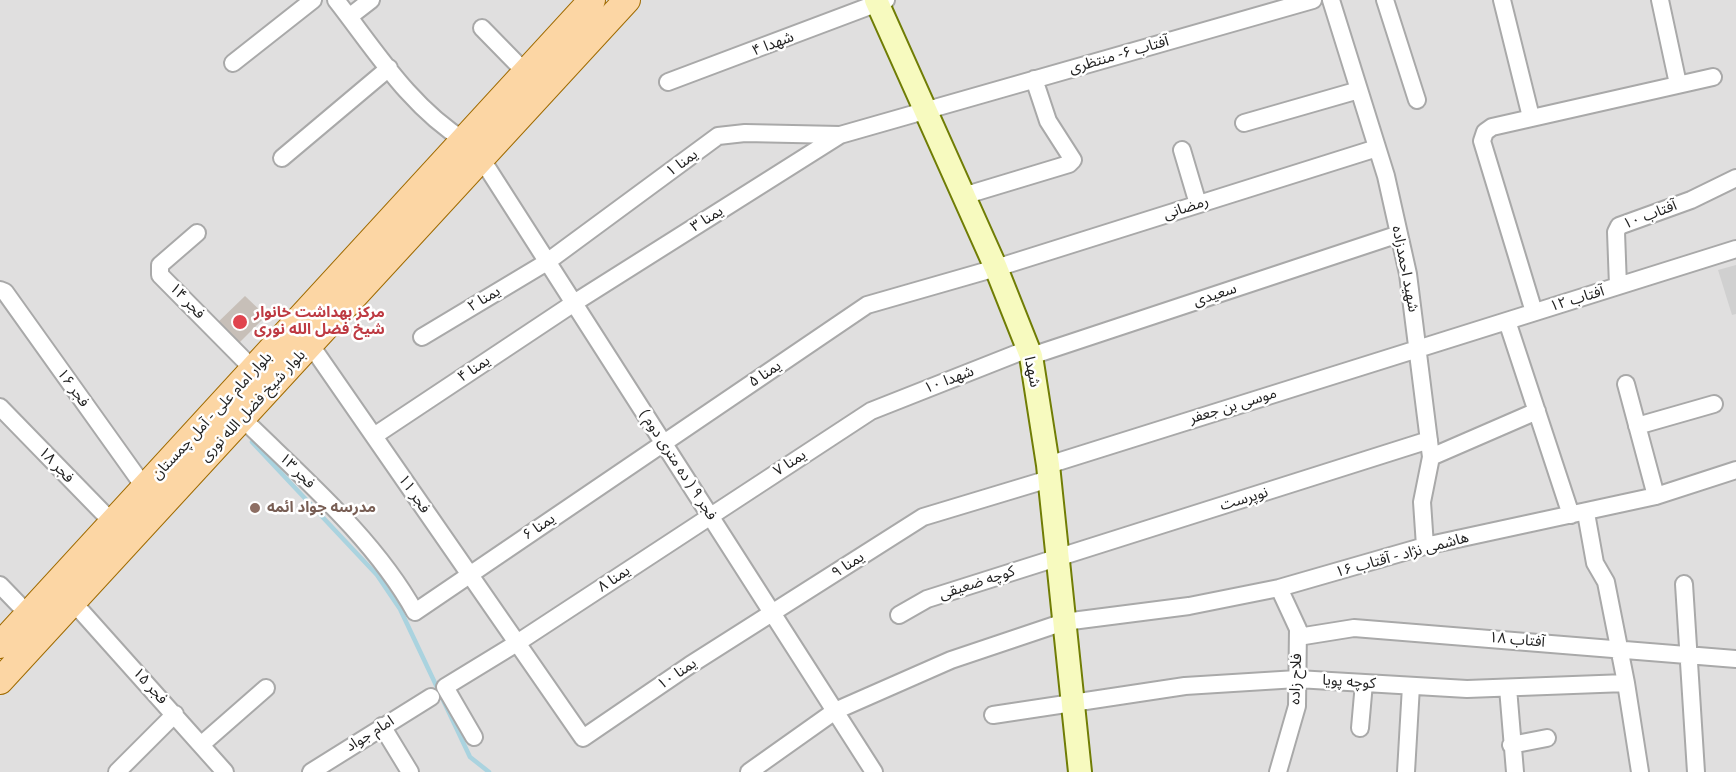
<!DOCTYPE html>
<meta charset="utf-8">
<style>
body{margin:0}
canvas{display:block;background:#f2efe9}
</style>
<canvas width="1736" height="772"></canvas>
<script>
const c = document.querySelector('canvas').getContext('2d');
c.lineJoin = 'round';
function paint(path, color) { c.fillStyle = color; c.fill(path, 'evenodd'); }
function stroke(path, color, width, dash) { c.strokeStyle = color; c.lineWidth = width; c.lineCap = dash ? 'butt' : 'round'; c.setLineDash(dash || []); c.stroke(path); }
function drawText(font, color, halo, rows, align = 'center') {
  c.font = font + ' "Open Sans","Noto Sans Arabic",sans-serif'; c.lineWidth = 5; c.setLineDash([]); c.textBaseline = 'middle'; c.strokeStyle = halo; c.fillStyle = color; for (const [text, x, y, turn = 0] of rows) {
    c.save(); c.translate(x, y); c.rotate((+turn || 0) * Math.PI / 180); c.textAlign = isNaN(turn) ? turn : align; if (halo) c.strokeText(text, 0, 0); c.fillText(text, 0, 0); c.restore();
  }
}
paint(new Path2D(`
 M0,0H1736V772H0Z`), '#e0dfdf');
paint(new Path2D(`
 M1736,265V314L1732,315L1718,270Z`), '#d0d0d0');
stroke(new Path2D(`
 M252,442L377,575L400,609L470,757L489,772`), '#aad3df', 4.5);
paint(new Path2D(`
 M245,296L266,316L234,348L213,327Z`), '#c7bfb8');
const minor = new Path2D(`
 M336,0C375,50 410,107 465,141
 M1331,0L1386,176L1408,274L1431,457L1422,502L1425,546
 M1385,0L1417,100
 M1502,0L1531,117
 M1660,0L1678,84
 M349,17L371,0
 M482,28L526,73
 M233,63L313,0
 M668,82L886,0
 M1244,123L1359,90
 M1182,150L1198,204
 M282,158L389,68
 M481,158L874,772
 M963,196L1069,164L1073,160L1048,121L1034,79
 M197,233L160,265V275L254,370
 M1618,286L1616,232L1619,226L1691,200L1736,178
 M0,290L5,292L145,488
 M1534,312L1482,141L1485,132L1492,127L1713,77
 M1507,321L1571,515
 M422,337L547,262L718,136L745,133L840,135
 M310,344L583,738L690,665L923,517L1049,479
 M1031,356L1399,234
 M1626,384L1656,496
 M0,407L113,523
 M242,418C302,477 374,538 415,612L867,305L996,268L1377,148
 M1637,426L1714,404
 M374,436L574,303L840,135L1313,0
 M1431,457L1537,411
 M1048,465L1736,249
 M1586,513L1595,563L1606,582L1626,683L1640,772
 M1684,584L1696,772
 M0,585L28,614
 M73,602L225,772
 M899,615L927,599L1429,440
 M1298,637L1354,628L1736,659
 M1508,688L1515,772
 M993,715L1185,686L1297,679L1467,689L1626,683
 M382,726L410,772
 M1360,728L1364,683
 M474,737L445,687L517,643L871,411L1028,349
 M202,744L266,688
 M1511,745L1547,738
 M117,772L175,714
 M311,772L431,697
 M749,772L835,711L951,660L1064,622L1189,606L1279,588L1425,546L1656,496L1736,470
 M1278,772L1297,706L1298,629L1279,588
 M1406,772L1411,686`);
const secondary = new Path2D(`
 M876,0L996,268L1031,356L1048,465L1080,772`);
const primary = new Path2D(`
 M0,645L592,0
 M0,681L627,0`);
stroke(minor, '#a9a9a9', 20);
stroke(secondary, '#707d05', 26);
stroke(primary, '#a06b00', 28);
stroke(minor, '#fff', 16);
stroke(secondary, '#f7fabf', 22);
stroke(primary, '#fcd6a4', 26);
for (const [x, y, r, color] of [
 [240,322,8,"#e0444e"],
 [255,508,6,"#8d6e63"]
]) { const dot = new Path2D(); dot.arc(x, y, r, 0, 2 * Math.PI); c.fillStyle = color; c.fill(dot); stroke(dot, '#fff', 2); }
drawText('15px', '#222', '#fff', [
 ["شهدا ۴",773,44,-21],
 ["آفتاب ۶- منتظری",1119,55,-16],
 ["یمنا ۱",682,163,-36],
 ["رمضانی",1186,208,-18],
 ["آفتاب ۱۰",1650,215,-21],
 ["یمنا ۳",707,219,-32],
 ["شهید احمدزاده",1405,269,79],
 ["سعیدی",1215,295,-18],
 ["یمنا ۲",484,299,-31],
 ["آفتاب ۱۲",1577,299,-17],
 ["فجر ۱۴",187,301,46],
 ["یمنا ۴",474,369,-34],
 ["شهدا",1032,372,78],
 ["یمنا ۵",765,374,-34],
 ["شهدا ۱۰",949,380,-21],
 ["فجر ۱۶",73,388,54],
 ["بلوار شیخ فضل الله نوری",253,406,-47],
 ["موسی بن جعفر",1233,406,-17],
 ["بلوار امام علی - آمل چمستان",212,416,-47],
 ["یمنا ۷",790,463,-33],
 ["فجر ۱۸",56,465,46],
 ["فجر ۹ ( ده متری دوم )",678,465,57],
 ["فجر ۱۳",297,471,45],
 ["فجر ۱۱",414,494,55],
 ["نوپرست",1244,499,-17],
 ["یمنا ۶",539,527,-34],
 ["هاشمی نژاد - آقتاب ۱۶",1402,555,-15],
 ["یمنا ۹",848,565,-33],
 ["یمنا ۸",614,579,-34],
 ["کوچه ضعیقی",977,583,-18],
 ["آفتاب ۱۸",1517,640,5],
 ["یمنا ۱۰",677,674,-34],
 ["فلاح زاده",1296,679,-88],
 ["کوچه پویا",1349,682,4],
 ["فجر ۱۵",150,686,48],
 ["امام جواد",370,734,-32]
]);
drawText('bold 15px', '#be3a42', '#fff', [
 ["مرکز بهداشت خانوار",254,313],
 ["شیخ فضل الله نوری",254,330]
], 'left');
drawText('bold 15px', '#785e54', '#fff', [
 ["مدرسه جواد ائمه",267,508]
], 'left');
</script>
